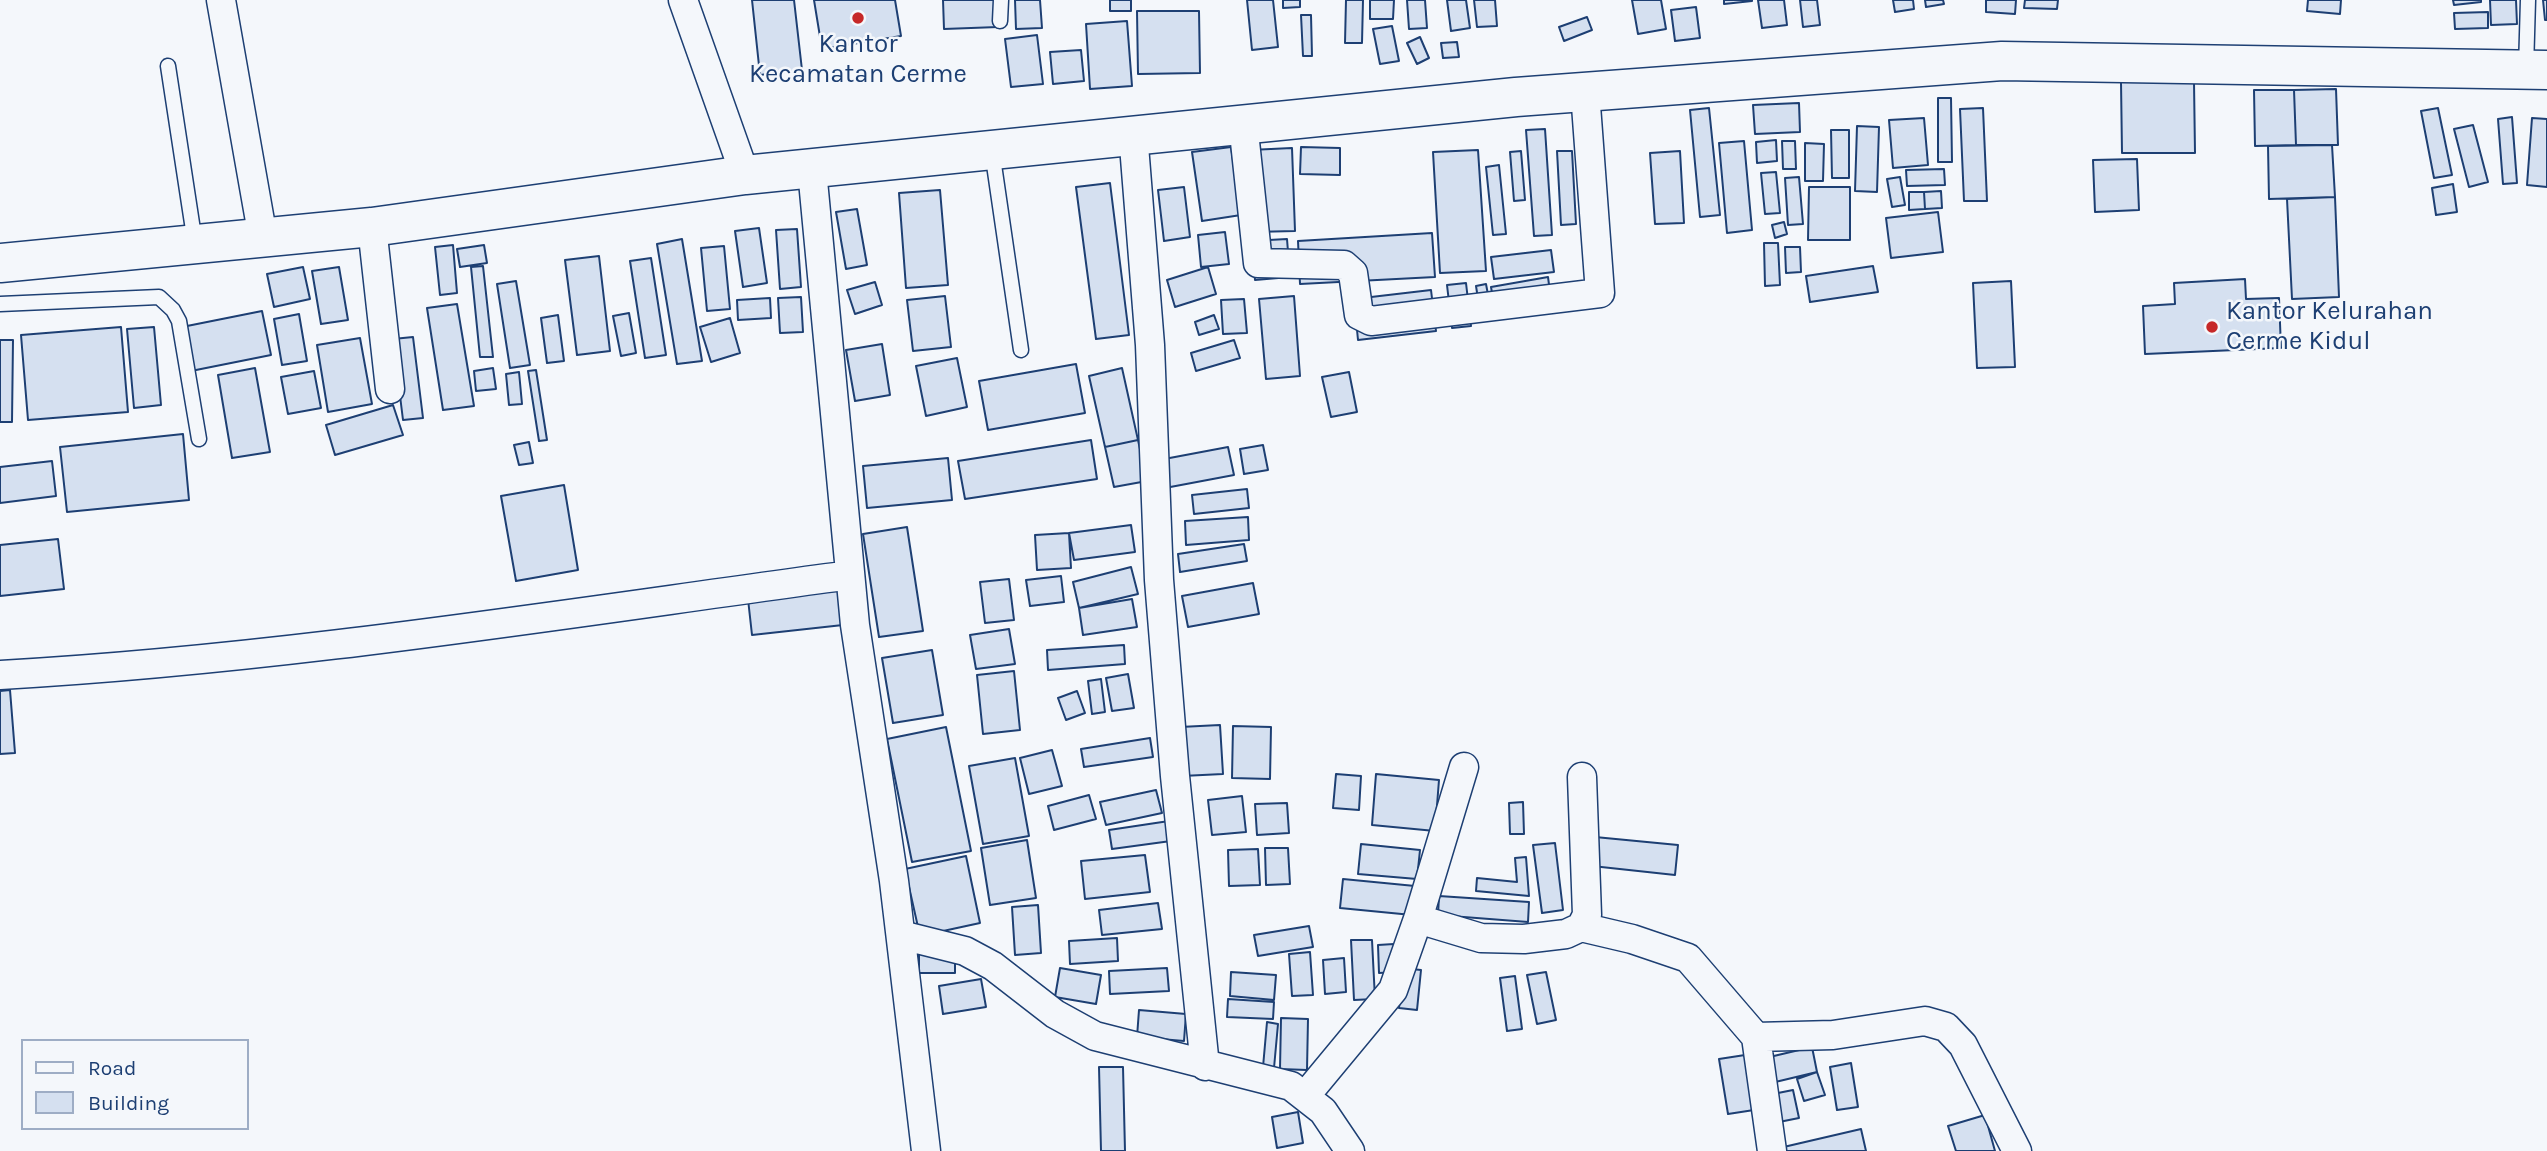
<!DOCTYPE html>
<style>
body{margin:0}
#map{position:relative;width:2547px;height:1151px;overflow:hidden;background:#f4f7fb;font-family:Karla,sans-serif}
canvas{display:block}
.legend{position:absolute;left:21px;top:1039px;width:228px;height:91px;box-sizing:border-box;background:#f4f7fb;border:2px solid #9eadc5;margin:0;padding:9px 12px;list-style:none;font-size:21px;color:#1d3f73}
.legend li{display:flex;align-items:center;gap:14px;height:35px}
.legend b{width:35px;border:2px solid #9eadc5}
</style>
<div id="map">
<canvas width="2547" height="1151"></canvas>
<ul class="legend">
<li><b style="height:9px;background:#f4f7fb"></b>Road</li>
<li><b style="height:19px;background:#d5e0f0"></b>Building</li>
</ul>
</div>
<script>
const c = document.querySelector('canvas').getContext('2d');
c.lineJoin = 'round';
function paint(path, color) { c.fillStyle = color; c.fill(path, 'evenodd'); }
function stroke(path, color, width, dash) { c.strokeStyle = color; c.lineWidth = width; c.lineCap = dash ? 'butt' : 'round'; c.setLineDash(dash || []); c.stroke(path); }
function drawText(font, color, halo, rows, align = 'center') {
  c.font = font + ' Karla,sans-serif'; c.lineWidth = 5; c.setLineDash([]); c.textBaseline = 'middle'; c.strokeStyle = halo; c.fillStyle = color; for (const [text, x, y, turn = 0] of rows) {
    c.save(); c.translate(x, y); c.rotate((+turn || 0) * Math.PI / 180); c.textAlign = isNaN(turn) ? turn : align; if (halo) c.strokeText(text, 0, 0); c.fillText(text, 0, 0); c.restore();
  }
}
const building = new Path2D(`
 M752,0H794L802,70L760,75Z
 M814,0H895L901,36L822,49Z
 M943,0H997L998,27L944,29Z
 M1015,0H1040L1042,28L1016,29Z
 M1110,0H1131V11H1110Z
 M1247,0H1273L1278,47L1252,50Z
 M1283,0H1300V7L1283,8Z
 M1346,0H1363L1362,43H1345Z
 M1370,0H1394L1393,19H1370Z
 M1407,0H1425L1427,28L1409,29Z
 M1447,0H1466L1470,28L1451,31Z
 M1474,0H1495L1497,26L1477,27Z
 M1632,0H1661L1666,29L1638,34Z
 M1724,0H1752V1L1724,4Z
 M1758,0H1784L1787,25L1762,28Z
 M1800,0H1817L1820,25L1803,27Z
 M1893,0H1913L1914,9L1895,12Z
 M1925,0H1943L1944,4L1926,7Z
 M1986,0H2016L2015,14L1986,12Z
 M2025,0H2058L2057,9L2024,8Z
 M2308,0H2341L2340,14L2307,11Z
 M2453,0H2481V2L2454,5Z
 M2490,0H2516L2517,24L2491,25Z
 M2543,0H2547V20H2545Z
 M1696,7L1700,38L1675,41L1671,10Z
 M1137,11H1199L1200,73L1138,74Z
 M2488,12V28L2455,29L2454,13Z
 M1301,15H1311L1312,56H1303Z
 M1587,17L1592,30L1564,41L1559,27Z
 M1127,21L1132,86L1090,89L1086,24Z
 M1392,26L1399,61L1380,64L1373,29Z
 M1037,35L1043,84L1011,87L1005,39Z
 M1420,37L1429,58L1417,64L1407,43Z
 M1457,42L1459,57L1443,58L1441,43Z
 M1081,50L1084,81L1053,84L1050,52Z
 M2121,82H2194L2195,153H2122Z
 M2336,89L2338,145H2296L2294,90Z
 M2254,90H2294L2296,145L2255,146Z
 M1938,98H1951L1952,162H1938Z
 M1799,103L1800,132L1755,134L1753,105Z
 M1709,108L1720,215L1700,217L1690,110Z
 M1983,108L1987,201H1964L1960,109Z
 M2438,108L2452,175L2434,178L2421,111Z
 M2512,117L2517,183L2503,184L2498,119Z
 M1924,118L1928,165L1893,168L1889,120Z
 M2532,118L2547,119V187L2527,185Z
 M2473,125L2488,182L2469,187L2454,129Z
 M1857,126L1879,127L1877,192L1855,191Z
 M1545,129L1552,235L1534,236L1526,130Z
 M1831,130H1849V178H1832Z
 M1776,140L1777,161L1757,163L1756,142Z
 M1744,141L1752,230L1727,233L1719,143Z
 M1782,141H1795L1796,169H1783Z
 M1805,143L1824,144L1823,181H1805Z
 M2332,145L2335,197L2269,199L2268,146Z
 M1231,147L1241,215L1202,221L1192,152Z
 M1301,147L1340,148V175L1300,174Z
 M1292,148L1295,231L1253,232L1250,150Z
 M1478,150L1486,271L1440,273L1433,152Z
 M1521,151L1525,200L1514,201L1510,152Z
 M1557,151H1572L1576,224L1561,225Z
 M1680,151L1684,223L1655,224L1650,153Z
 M2137,159L2139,210L2095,212L2093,160Z
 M1499,165L1506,234L1493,235L1486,167Z
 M1944,169L1945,185L1907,186L1906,170Z
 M1776,172L1780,213L1765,214L1761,173Z
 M1799,177L1803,224L1788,225L1785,178Z
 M1900,177L1905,205L1892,207L1887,179Z
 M1110,183L1129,335L1096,339L1076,187Z
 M2453,184L2457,212L2436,215L2432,188Z
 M1184,187L1190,237L1164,241L1158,190Z
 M1809,187H1850V240H1808Z
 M940,190L948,285L906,288L899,193Z
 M1941,191L1942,208L1925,209L1924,192Z
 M1909,192H1924L1925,209L1909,210Z
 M2335,197L2339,297L2292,299L2287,199Z
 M857,209L867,265L846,269L836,212Z
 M1938,212L1943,252L1891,258L1886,218Z
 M1784,222L1787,234L1775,238L1772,225Z
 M759,228L767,283L743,287L735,231Z
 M797,229L801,287L780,289L776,230Z
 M1225,232L1229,264L1201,267L1198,235Z
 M1432,233L1435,277L1300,284L1298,241Z
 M682,239L702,361L677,364L657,244Z
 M1287,239L1290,277L1255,280L1251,241Z
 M1764,243H1778L1780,285L1765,286Z
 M453,245L457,293L440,295L435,247Z
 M484,245L487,263L460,267L457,249Z
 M724,246L730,309L707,311L701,248Z
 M1785,247H1800L1801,272L1786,273Z
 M1551,250L1554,272L1494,279L1491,257Z
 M599,256L610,351L577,355L565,260Z
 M651,258L666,355L645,358L630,261Z
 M483,266L493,357H480L471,267Z
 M1873,266L1878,292L1810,302L1806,276Z
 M303,267L310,299L274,307L267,274Z
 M339,267L348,320L321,324L312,271Z
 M1208,267L1216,294L1175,307L1167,280Z
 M1548,277L1552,307L1496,316L1491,287Z
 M2245,279L2246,299L2279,298L2281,348L2145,354L2143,306L2175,304L2174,283Z
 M516,281L530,365L510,368L497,284Z
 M2011,281L2015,367L1977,368L1973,283Z
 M875,282L882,305L855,314L847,290Z
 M1466,283L1471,326L1452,328L1447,285Z
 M1486,284L1492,316L1481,318L1476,286Z
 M1431,290L1436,331L1358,340L1354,299Z
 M945,296L951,347L913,351L907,300Z
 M1294,296L1300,376L1266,379L1259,299Z
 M801,297L803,332L780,333L778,298Z
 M770,298L771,318L738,320L737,300Z
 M1244,299L1247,333L1223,334L1221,300Z
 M457,304L474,406L443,410L427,308Z
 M262,311L271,355L191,371L182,327Z
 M629,313L636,353L621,356L613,316Z
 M299,314L307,361L282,365L274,319Z
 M558,315L564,361L547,363L541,318Z
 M1214,315L1219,329L1199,335L1195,322Z
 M730,318L740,353L711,362L700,327Z
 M121,327L128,412L28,420L21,335Z
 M154,327L161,405L134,408L127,329Z
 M413,337L423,418L403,420L393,339Z
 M360,338L372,404L328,412L317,345Z
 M0,340H13L12,422H0Z
 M1234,340L1240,358L1196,371L1191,353Z
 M882,344L890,395L855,401L846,350Z
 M957,358L967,407L926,416L916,366Z
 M1076,364L1085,413L988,430L979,381Z
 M255,368L270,452L232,458L218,375Z
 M493,368L496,389L476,391L474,371Z
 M1122,368L1138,440L1105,447L1089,376Z
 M536,370L547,440L539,441L528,371Z
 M314,371L321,408L288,414L281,377Z
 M519,372L522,404L509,405L506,374Z
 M1349,372L1357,412L1331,417L1322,377Z
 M393,405L403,435L335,455L326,425Z
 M183,434L189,500L67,512L60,447Z
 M1091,440L1097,479L965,499L958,461Z
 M1138,440L1147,481L1114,487L1105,447Z
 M529,442L533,463L519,465L514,445Z
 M1263,445L1268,470L1244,474L1240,449Z
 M1228,447L1234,475L1165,488L1159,460Z
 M948,458L952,500L867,508L863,466Z
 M52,461L56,496L0,503V467Z
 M564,485L578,570L516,581L501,496Z
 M1247,489L1249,508L1194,514L1192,495Z
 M1248,517L1249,540L1186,545L1185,521Z
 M1131,525L1135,552L1074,560L1069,533Z
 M907,527L923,631L879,637L863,534Z
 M1069,533L1071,568L1037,570L1035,535Z
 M58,539L64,589L0,596V545Z
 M1244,544L1247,561L1180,572L1178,554Z
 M1131,567L1138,594L1079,608L1073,582Z
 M1061,576L1064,602L1030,606L1026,580Z
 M1009,579L1014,620L985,623L980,582Z
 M1253,583L1259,614L1188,627L1182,596Z
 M839,590L843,625L752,635L748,599Z
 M1132,599L1137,627L1083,635L1079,608Z
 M1009,629L1015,664L976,669L970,635Z
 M1124,645L1125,664L1048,670L1047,650Z
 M932,650L943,715L893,723L882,658Z
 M1014,671L1020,730L983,734L977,675Z
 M1128,674L1134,708L1112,711L1106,678Z
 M1101,679L1105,712L1092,714L1088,681Z
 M10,690L15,753L0,754V691Z
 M1077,691L1085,713L1066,720L1058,698Z
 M1220,725L1223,774L1182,776L1180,727Z
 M1233,726L1271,727L1270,779L1232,778Z
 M946,727L971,851L912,862L887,739Z
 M1150,738L1153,757L1084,767L1081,749Z
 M1052,750L1062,786L1029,794L1020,758Z
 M1015,758L1029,836L983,844L969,766Z
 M1336,774L1361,776L1359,810L1333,808Z
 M1376,774L1439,780L1435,831L1372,825Z
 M1156,790L1162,813L1106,825L1100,802Z
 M1089,795L1096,819L1054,830L1048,806Z
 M1242,796L1246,832L1212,835L1208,800Z
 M1523,802L1524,834H1510L1509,803Z
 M1287,803L1289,833L1257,835L1255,804Z
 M1169,821L1171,841L1112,849L1109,830Z
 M1595,837L1678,845L1675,875L1592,866Z
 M1027,840L1036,898L990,905L981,848Z
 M1555,843L1563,910L1542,913L1533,845Z
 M1361,844L1420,850L1417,879L1358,874Z
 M1265,848H1288L1290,884L1266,885Z
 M1258,849L1260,885L1229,886L1228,850Z
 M1145,855L1150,892L1085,899L1081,861Z
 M966,856L980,923L920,936L905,869Z
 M1526,857L1529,896L1476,891L1477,878L1517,882L1515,858Z
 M1343,879L1415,886L1412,915L1340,908Z
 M1439,896L1529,902L1528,922L1438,915Z
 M1158,903L1162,929L1102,935L1099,910Z
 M1038,905L1041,953L1015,955L1012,907Z
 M1309,926L1313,947L1258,956L1254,935Z
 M1117,938L1118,961L1070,964L1069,941Z
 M1351,940H1372L1375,999L1354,1000Z
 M1394,944L1395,972L1379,973L1378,945Z
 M919,949H955V973H919Z
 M1310,952L1313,995L1292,996L1289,954Z
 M1344,958L1346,992L1325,994L1323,960Z
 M1060,968L1101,975L1096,1004L1055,997Z
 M1167,968L1169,991L1110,994L1109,971Z
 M1403,968L1421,970L1417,1010L1399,1008Z
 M1231,972L1276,975L1274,1000L1230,996Z
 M1546,972L1556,1020L1537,1024L1527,975Z
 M1515,976L1522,1029L1507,1031L1500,978Z
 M981,979L986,1007L943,1014L939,986Z
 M1228,999L1274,1002L1273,1019L1227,1017Z
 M1139,1010L1186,1014L1184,1041L1137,1037Z
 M1281,1018L1308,1019L1307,1070L1280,1069Z
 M1267,1022L1278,1024L1274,1068L1263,1067Z
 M1812,1047L1817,1072L1767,1084L1761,1059Z
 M1745,1055L1754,1110L1728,1114L1719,1059Z
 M1851,1063L1858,1107L1837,1110L1830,1067Z
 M1099,1067H1123L1125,1151H1101Z
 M1817,1072L1825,1095L1804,1101L1797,1079Z
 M1793,1090L1799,1118L1779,1122L1773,1094Z
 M1298,1112L1303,1143L1277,1148L1272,1117Z
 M1985,1115L1995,1151H1956L1948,1126Z
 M1861,1129L1866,1151H1775V1149Z`);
paint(building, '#d5e0f0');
stroke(building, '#1d3f73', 2);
const service = new Path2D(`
 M1000,21L1001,0
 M168,66L195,243
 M2526,69L2528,0
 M992,151L1021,350
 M0,304L159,297L173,310L179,321L199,439`);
const minor = new Path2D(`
 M221,0L263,238
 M683,0L745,175
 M1243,123L1258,263L1344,265L1353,273L1359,315L1371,321L1600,293L1585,92
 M1133,133L1150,345L1159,580L1175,776L1205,1066
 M812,170L855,625L894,881L926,1151
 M372,227L390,389
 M0,675C285,659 567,613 850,575
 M1418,919L1481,938L1524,939L1566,934L1581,927L1587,915L1582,777
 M1581,927L1632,939L1688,958L1756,1037L1772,1151
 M901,935L965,951L993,966L1055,1014L1095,1036L1291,1086L1323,1111L1350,1151
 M1756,1037L1833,1035L1925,1021L1946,1027L1963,1045L2017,1151
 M1306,1095L1393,990L1418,919L1464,767`);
const trunk = new Path2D(`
 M0,263L372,227L745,175L1516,97L2002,61L2547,70`);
stroke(service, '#1d3f73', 17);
stroke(minor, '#1d3f73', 31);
stroke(trunk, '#1d3f73', 41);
stroke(service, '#f4f7fb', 14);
stroke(minor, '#f4f7fb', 28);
stroke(trunk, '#f4f7fb', 38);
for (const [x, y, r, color] of [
 [858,18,7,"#c62828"],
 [2212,327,7,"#c62828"]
]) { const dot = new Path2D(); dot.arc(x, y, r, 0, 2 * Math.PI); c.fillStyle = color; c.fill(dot); stroke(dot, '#f4f7fb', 2.5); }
drawText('26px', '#1d3f73', '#f4f7fb', [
 ["Kantor",858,45],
 ["Kecamatan Cerme",858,75],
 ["Kantor Kelurahan",2226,312,"left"],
 ["Cerme Kidul",2226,342,"left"]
]);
</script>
